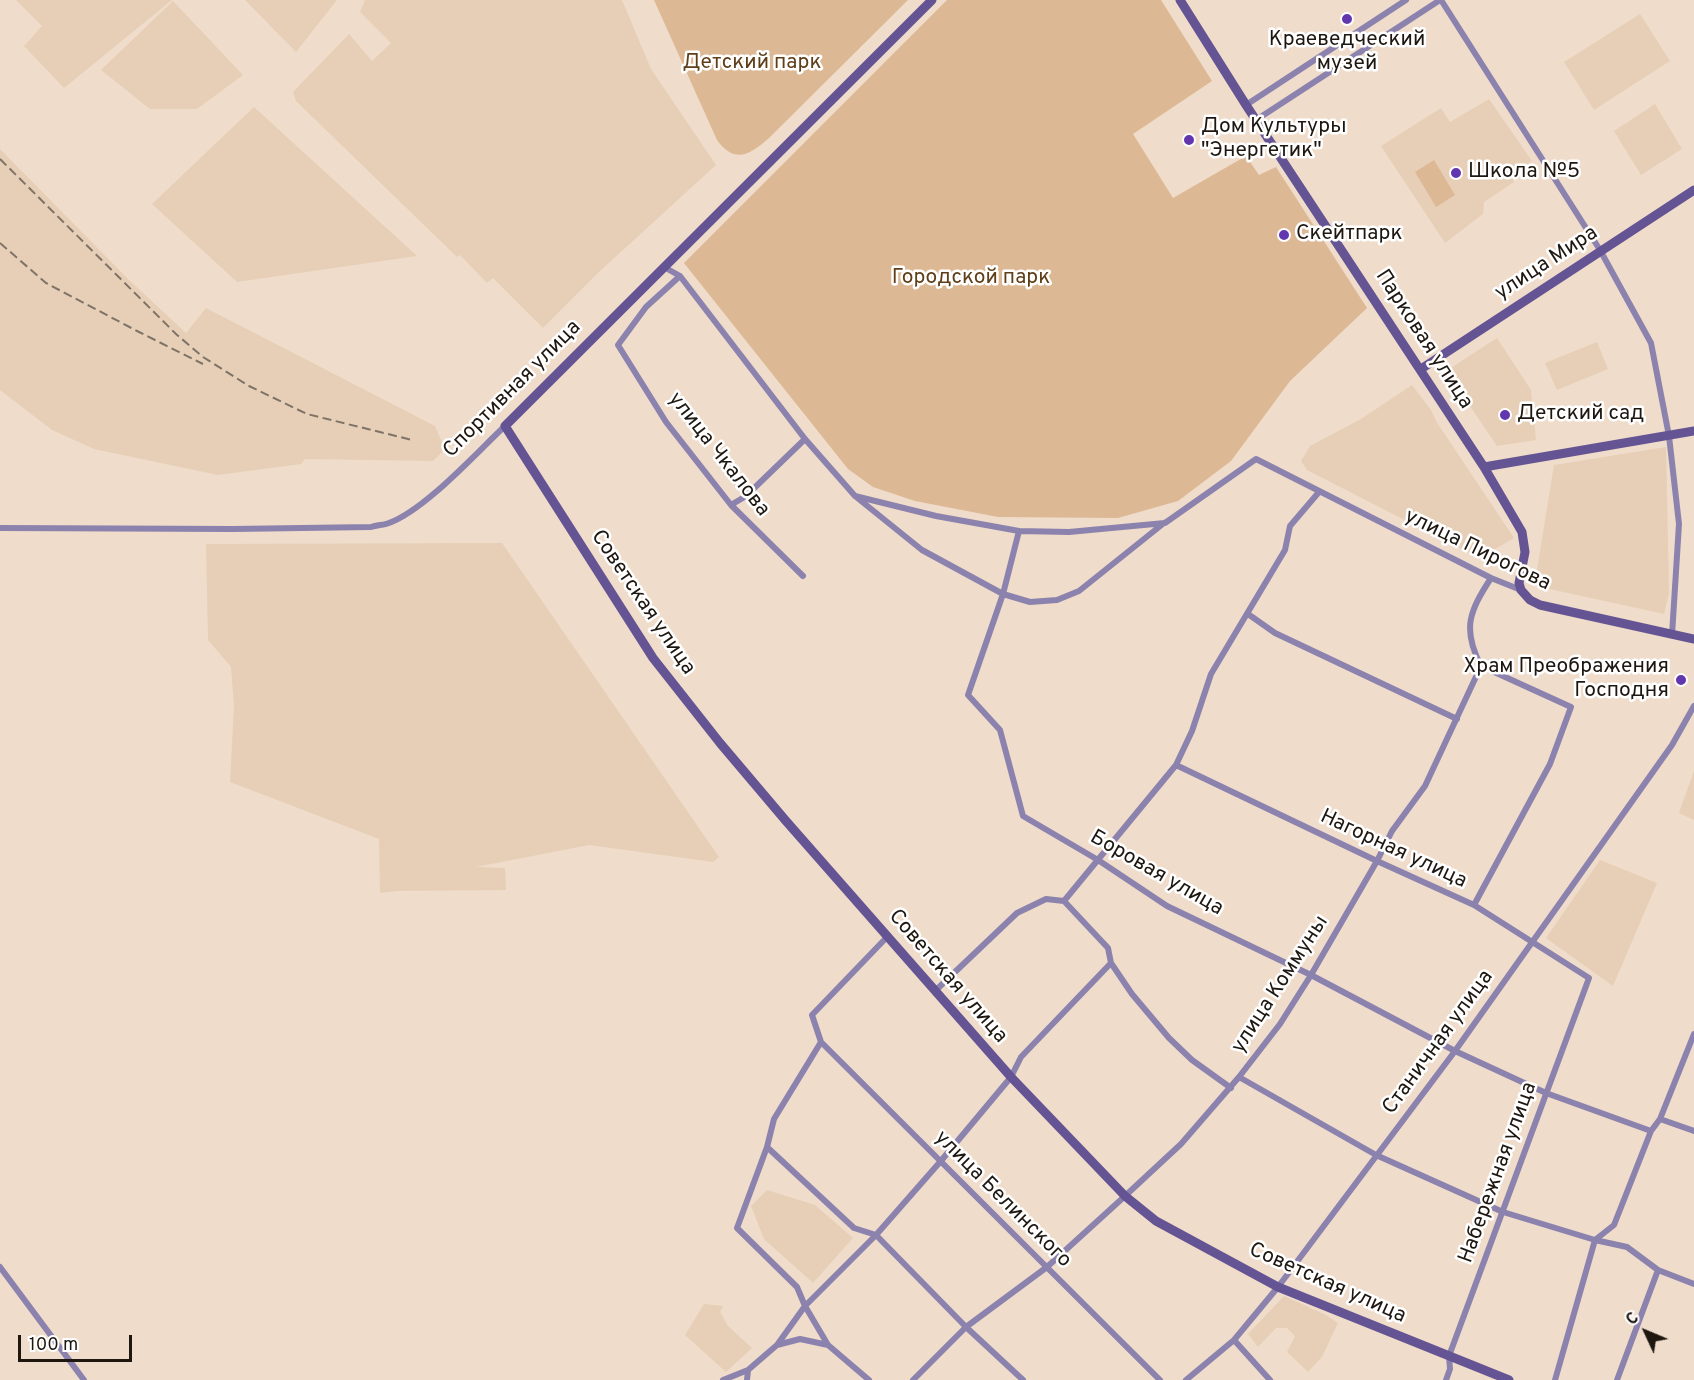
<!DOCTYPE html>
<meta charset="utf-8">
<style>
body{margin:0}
#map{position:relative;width:1694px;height:1380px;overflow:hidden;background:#efdcca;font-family:Overpass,sans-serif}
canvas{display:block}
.north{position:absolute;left:1616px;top:1302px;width:60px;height:60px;-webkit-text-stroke:4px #fff;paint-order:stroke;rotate:314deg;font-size:16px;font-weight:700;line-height:24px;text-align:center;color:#1d1710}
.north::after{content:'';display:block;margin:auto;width:21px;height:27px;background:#1d1710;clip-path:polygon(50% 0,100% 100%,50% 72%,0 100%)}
.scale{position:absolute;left:18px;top:1335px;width:114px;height:27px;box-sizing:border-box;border:3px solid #1d1710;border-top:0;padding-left:8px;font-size:18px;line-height:21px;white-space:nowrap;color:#1d1710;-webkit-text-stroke:4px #fff;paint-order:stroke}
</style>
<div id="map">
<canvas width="1694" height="1380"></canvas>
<div class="north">С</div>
<div class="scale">100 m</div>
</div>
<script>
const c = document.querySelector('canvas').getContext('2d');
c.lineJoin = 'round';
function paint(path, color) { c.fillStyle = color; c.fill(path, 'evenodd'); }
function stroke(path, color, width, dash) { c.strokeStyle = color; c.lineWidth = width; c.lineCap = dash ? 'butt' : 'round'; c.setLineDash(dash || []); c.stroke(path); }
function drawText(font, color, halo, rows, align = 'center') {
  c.font = font + ' Overpass,sans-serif'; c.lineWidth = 5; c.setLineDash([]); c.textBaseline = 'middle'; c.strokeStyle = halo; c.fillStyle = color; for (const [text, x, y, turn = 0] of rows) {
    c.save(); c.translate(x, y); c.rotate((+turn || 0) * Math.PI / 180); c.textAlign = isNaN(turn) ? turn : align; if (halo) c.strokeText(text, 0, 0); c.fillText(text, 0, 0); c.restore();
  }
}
paint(new Path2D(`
 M16,0H172L64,88L24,46L42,26Z
 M245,0H337L296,52Z
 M365,0H622L651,69L716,165L599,272L543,328L493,278L487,283L460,255L457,257L296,101L293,92L349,34L372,61L391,43L360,12Z
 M173,1L243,75L197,109H150L101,70Z
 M1640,14L1670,61L1594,110L1564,62Z
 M1489,99L1532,161L1510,174L1514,182L1484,202L1483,214L1445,243L1381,146L1441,108L1450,122Z
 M1655,104L1682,149L1641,175L1614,131Z
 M254,107L417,256L237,282L152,204Z
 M0,149L128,279L186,333L206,308L435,426L445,449L433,461L305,459L301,464L218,475L94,449L52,430L0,390Z
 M1497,338L1531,390L1536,440L1497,446L1446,371Z
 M1597,342L1608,369L1557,390L1545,363Z
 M1412,385L1431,410L1436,421L1514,538L1490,552L1469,553L1307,470L1301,461L1310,446L1361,419Z
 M1666,447L1669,593L1664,614L1536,586V576L1554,465Z
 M502,543L719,857L713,862L589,845L476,867L505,868L506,890L397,891L380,893L379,839L230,782L234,706L231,667L208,640L206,544Z
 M1694,771V820L1679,813Z
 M1600,860L1657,883L1613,986L1546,938Z
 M767,1190L815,1205L853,1238L813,1283L764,1239L751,1206Z
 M1284,1296L1324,1314L1338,1323L1322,1357L1308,1372L1287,1352L1295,1336L1287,1328H1276L1258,1347L1248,1334Z
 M704,1304L723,1306L720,1312L728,1326L752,1348L726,1372L685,1335Z`), '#e7cfb7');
paint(new Path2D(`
 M654,0H908L769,138C751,154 735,165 717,140Z
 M947,0H1161L1212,81L1133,134L1173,198L1246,156L1259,175L1276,167L1367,308L1290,381L1231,461L1178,501L1118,518L998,517L915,501L873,487L848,469L684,263Z
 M1434,160L1455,195L1436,207L1415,172Z`), '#ddb894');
stroke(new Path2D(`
 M1441,0L1600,250L1651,343L1669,436L1679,524L1672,635
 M1246,105L1406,0
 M1256,120L1440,0
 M664,267L680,276L805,439L855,496L922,550L1003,594L1030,602L1057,600L1079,591L1164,523
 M680,276L646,307L618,345L666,422L731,505L803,576
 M855,496L936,516L1019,531L1069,532L1165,523L1256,459L1491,578L1521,590
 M731,505L746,496L805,439
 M0,528L233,529L371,527C377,525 384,525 389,523C425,510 476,453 505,426
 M1019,531L1003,594L968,695L1000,730L1023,816L1098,860L1167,906L1311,975L1455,1051L1546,1093L1651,1131
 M1248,614L1275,633L1457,719
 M1176,765L1377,861L1474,905L1589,978L1449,1356L1450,1369L1446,1380
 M1064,901L1176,765L1192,731L1211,674L1285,550L1290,526L1319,492
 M1064,901L1108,948L1111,963L1132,994L1169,1038L1192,1060L1231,1088
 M1474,905L1550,764L1571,707L1481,666
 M935,991L1017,913L1046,899L1064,901
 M821,1042L1160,1380
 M1239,1077L1376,1155L1503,1212L1595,1240L1627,1247L1658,1270L1694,1284
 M1660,1119L1694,1131
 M767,1147L854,1228L876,1235L966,1327L1023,1380
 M0,1267L84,1380
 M1234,1340L1270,1380
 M777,1345L800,1339L828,1345
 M748,1370L777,1345L805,1306L876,1235L940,1162L1011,1077L1021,1057L1111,963
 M723,1380L748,1370L747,1380
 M869,1380L828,1345L805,1306L797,1287L737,1228L767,1147L774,1119L821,1042L812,1015L887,937
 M913,1380L966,1327L1047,1267L1125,1196L1181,1144L1239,1077L1280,1024L1311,975L1377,861L1392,831L1425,786L1481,666C1462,629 1469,612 1491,578
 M1186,1380L1234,1340L1278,1287L1455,1051L1533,941L1672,745L1694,706
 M1555,1380L1595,1240L1614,1225L1651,1131L1660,1119L1694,1034
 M1617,1380L1658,1270`), '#8c82ae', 6);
stroke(new Path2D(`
 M932,0L505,426L653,658L720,743L786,821L1011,1077L1125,1196L1156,1221L1278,1287L1509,1380
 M1180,0L1246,105L1484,467L1522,532L1525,552L1519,583L1521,590L1530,600L1540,605L1694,639
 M1421,369L1694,190
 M1484,467L1694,431`), '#655493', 9);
stroke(new Path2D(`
 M0,159L176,334L203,357L249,386L307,414L412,440
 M0,243L46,283L139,332L203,364`), '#7f7367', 2, [9, 4.5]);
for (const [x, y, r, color] of [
 [1347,19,6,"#6236ae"],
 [1189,140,6,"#6236ae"],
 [1456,173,6,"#6236ae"],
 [1284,235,6,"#6236ae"],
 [1505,415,6,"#6236ae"],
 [1681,680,6,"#6236ae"]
]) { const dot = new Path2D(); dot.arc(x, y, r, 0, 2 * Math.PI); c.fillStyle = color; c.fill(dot); stroke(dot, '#fff', 2); }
drawText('21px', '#1d1710', '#fff', [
 ["Краеведческий",1347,41,"center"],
 ["музей",1347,65,"center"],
 ["Дом Культуры",1201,128],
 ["\"Энергетик\"",1201,152],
 ["Школа №5",1468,173],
 ["Скейтпарк",1296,235],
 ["Детский сад",1517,415],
 ["Храм Преображения",1669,668,"right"],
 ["Господня",1669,692,"right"]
], 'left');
drawText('21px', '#5f3e18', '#fff', [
 ["Детский парк",752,64],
 ["Городской парк",971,279]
]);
drawText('21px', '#1d1710', '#fff', [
 ["улица Мира",1547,264,-33],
 ["Парковая улица",1423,340,57],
 ["Спортивная улица",513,390,-45],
 ["улица Чкалова",718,455,52],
 ["улица Пирогова",1477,551,26],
 ["Советская улица",642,603,56],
 ["Нагорная улица",1393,850,25],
 ["Боровая улица",1156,874,30],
 ["Советская улица",947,977,49],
 ["улица Коммуны",1281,985,-57],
 ["Станичная улица",1439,1043,-54],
 ["Набережная улица",1499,1173,-70],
 ["улица Белинского",1002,1200,45],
 ["Советская улица",1327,1284,24]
]);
</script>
